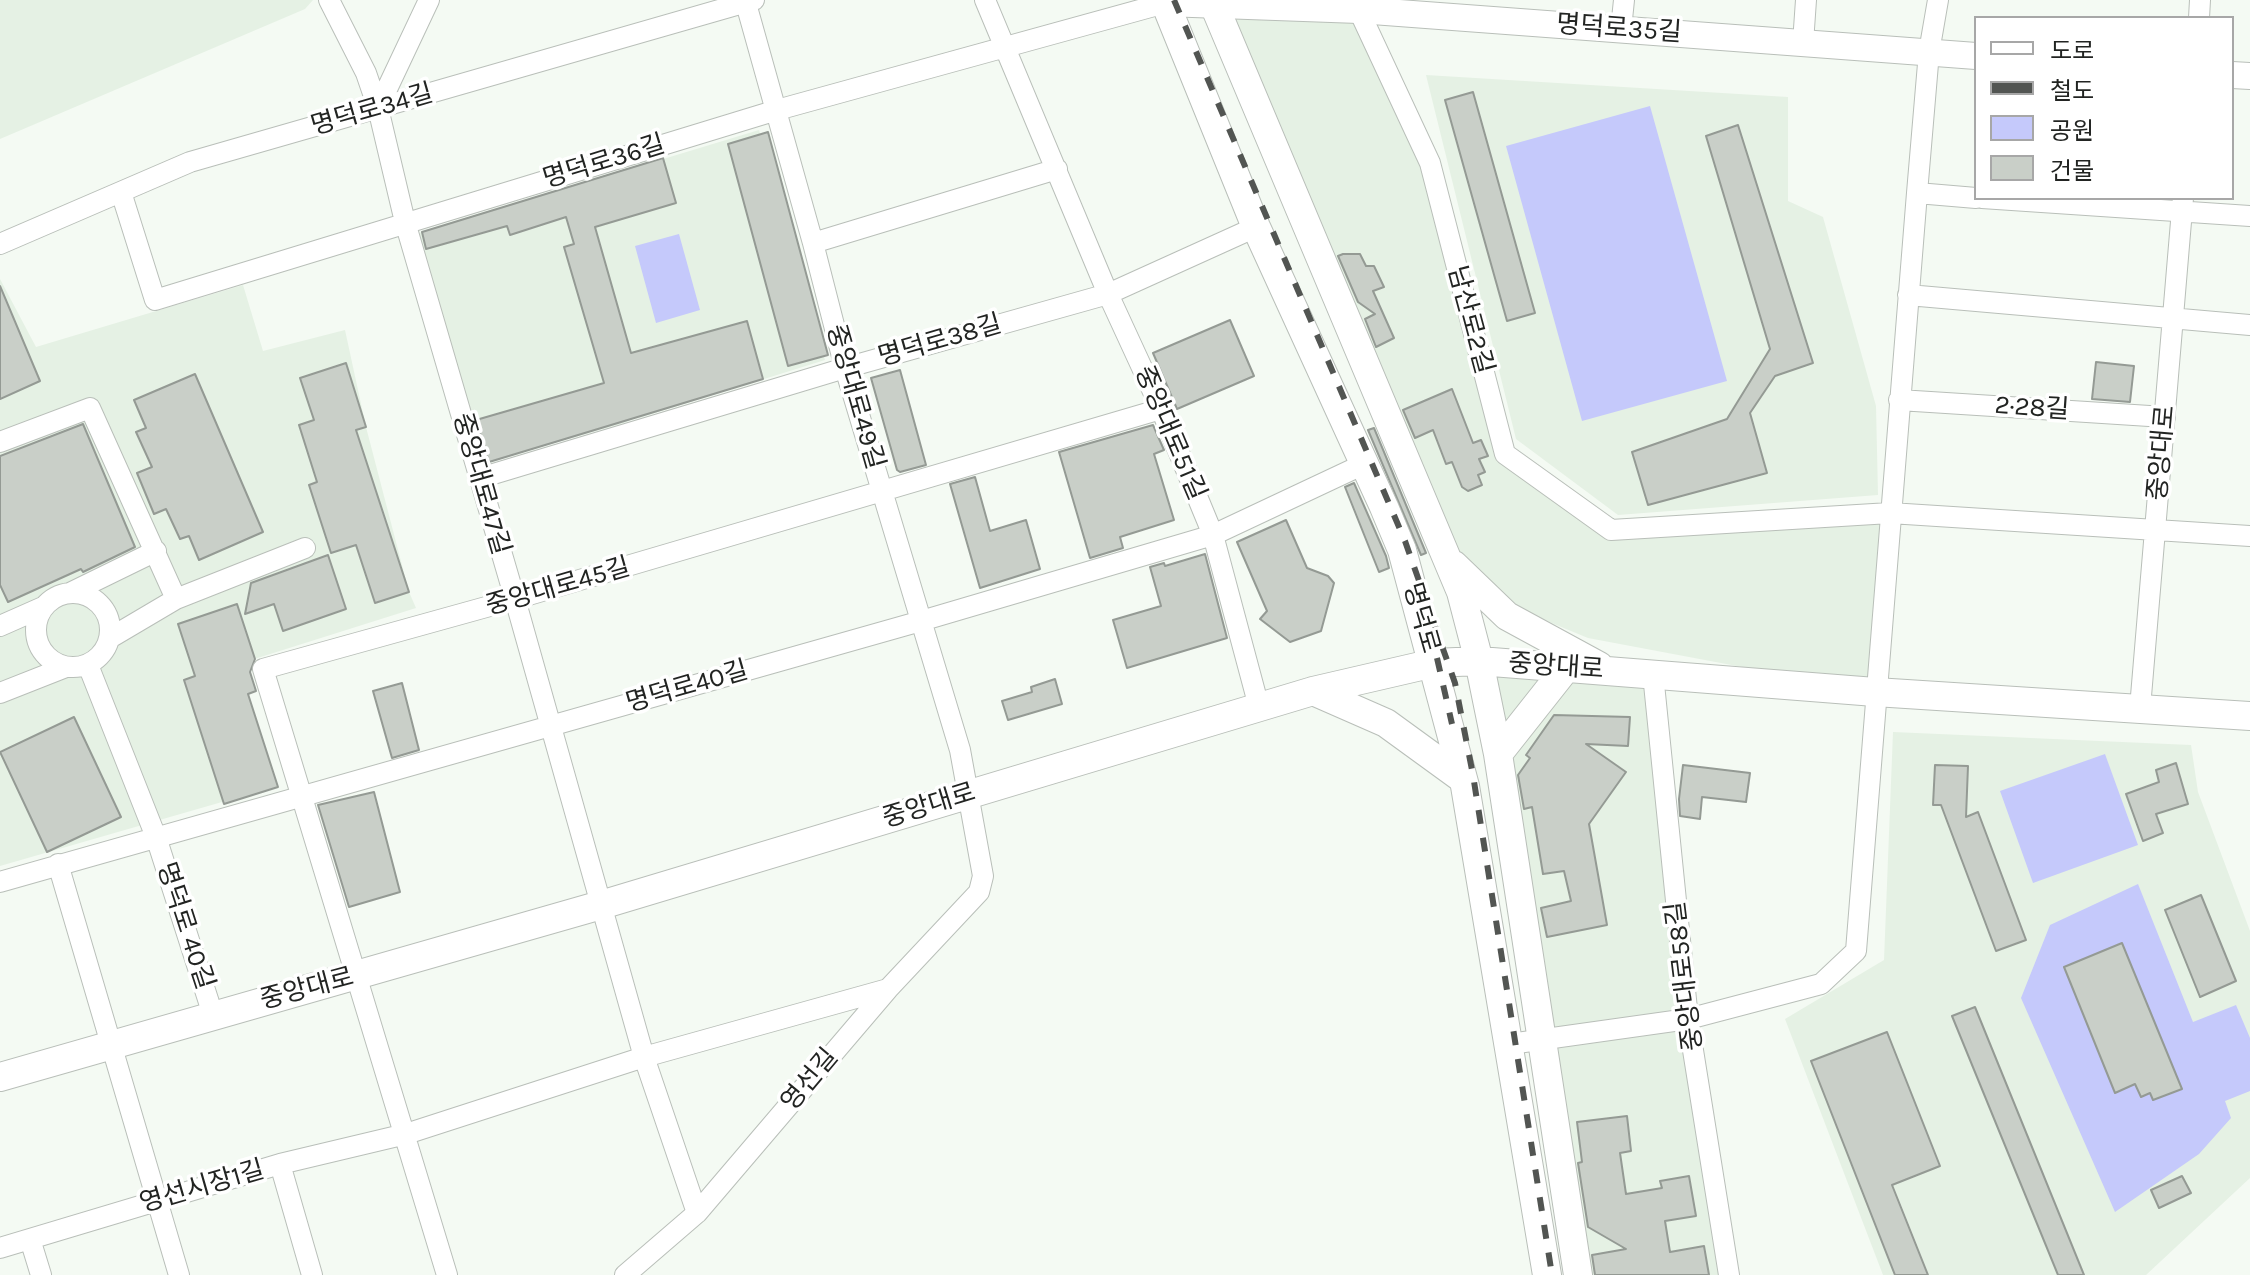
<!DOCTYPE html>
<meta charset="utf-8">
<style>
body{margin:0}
#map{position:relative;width:2250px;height:1275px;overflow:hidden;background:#f4faf3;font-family:Karla,"Noto Sans KR",sans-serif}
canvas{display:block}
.legend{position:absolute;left:1974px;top:16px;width:260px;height:184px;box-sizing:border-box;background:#fff;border:2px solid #a7a7a7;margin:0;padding:10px 14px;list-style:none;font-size:24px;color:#222422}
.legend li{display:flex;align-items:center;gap:16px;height:40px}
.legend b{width:40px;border:2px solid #a7a7a7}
</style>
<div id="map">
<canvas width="2250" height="1275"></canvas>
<ul class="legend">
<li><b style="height:10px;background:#fff"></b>도로</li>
<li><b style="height:10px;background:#525552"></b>철도</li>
<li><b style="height:22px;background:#c5c9fb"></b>공원</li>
<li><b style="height:22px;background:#c9cfc8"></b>건물</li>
</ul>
</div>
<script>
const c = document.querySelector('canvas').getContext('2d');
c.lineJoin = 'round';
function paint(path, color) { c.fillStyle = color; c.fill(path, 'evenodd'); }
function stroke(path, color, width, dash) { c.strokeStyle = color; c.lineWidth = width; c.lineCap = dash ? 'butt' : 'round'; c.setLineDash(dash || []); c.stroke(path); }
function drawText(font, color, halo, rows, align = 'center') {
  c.font = font + ' Karla,"Noto Sans KR",sans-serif'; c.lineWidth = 7; c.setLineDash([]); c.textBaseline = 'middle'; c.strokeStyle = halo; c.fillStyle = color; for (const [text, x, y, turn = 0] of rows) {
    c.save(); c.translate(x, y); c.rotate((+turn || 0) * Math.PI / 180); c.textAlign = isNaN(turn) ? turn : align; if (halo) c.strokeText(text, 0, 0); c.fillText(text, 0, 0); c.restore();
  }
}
paint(new Path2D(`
 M0,0H313L305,9L0,139Z
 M1203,0H1357L1430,163L1505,454L1611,530L1890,513L1875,692L1588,638L1486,596L1447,558Z
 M1426,75L1788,97V201L1823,217L1876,406L1878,495L1618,515L1516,439Z
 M759,130L825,360L639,418L640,416L624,423L488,462L485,460L419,233Z
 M0,279L36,347L243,285L263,351L345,330L366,427L409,592L416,608L229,667L274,787L0,866Z
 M1479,661L1653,674L1729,1275H1576Z
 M1893,732L2191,745L2198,792L2250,931V1178L2146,1275H1883L1785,1019L1884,960Z`), '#e5f1e4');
paint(new Path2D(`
 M1650,106L1727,381L1582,421L1506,146Z
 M679,234L700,310L656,323L635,246Z
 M2105,754L2138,845L2033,883L2000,791Z
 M2138,884L2193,1022L2236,1005L2250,1038V1091L2225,1101L2231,1118L2199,1154L2115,1212L2021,998L2050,925Z`), '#c5c9fb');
const building = new Path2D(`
 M1473,92L1535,313L1507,321L1445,100Z
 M1738,125L1813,363L1775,376L1750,413L1767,473L1648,505L1632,452L1727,419L1770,349L1706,136Z
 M768,132L828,355L788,366L728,144Z
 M663,158L676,203L595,227L631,353L747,321L763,379L489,462L476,420L604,383L564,247L574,244L566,217L510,235L507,226L426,249L422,232Z
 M1343,254H1360L1366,266H1374L1384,287L1373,291L1394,338L1376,347L1365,319L1375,314L1358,302L1338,256Z
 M0,286L40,381L0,399Z
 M1230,320L1254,376L1177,409L1153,353Z
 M2096,362L2134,366L2130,402L2092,399Z
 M346,363L366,427L356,430L409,592L375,603L356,545L331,553L309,485L317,482L299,425L314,420L300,378Z
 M900,370L926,465L900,472L897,470L871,378Z
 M195,374L263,532L199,560L189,536L180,539L166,509L154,514L137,473L152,467L136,432L146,428L134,400Z
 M1452,389L1473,443L1481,440L1488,456L1479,459L1485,472L1478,475L1482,485L1468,491L1462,487L1452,462L1446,464L1433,430L1415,438L1403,410Z
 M83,424L135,547L83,572L81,569L8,602L0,585V456Z
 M1153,425L1164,450L1154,454L1174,520L1120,537L1123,548L1090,558L1059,452Z
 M1374,428L1426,553L1421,555L1368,430Z
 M975,477L990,531L1026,520L1040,569L980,588L950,484Z
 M1354,483L1386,556L1389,568L1379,572L1345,487Z
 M1286,520L1307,568L1328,576L1334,583L1321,631L1290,642L1260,619L1267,611L1237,542Z
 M1205,554L1227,638L1127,668L1113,620L1161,606L1150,567L1164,563L1165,566Z
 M328,555L346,609L283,631L274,604L245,614L251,583Z
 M237,604L255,659L250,672L256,691L248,694L278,787L224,804L184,680L195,676L178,624Z
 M1055,679L1062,704L1008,720L1002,701L1032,692L1031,687Z
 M402,683L419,750L392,758L373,691Z
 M1554,715L1630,717L1628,746L1586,744L1626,772L1589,824L1607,925L1547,937L1541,908L1571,901L1564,871L1543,874L1532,807L1524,809L1518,775L1530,758L1526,755Z
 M74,717L121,817L47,852L0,752Z
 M2176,763L2188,804L2156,814L2163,833L2143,841L2126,794L2159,782L2156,770Z
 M1683,765L1750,773L1746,802L1702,797L1700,819L1680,816L1679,799Z
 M1935,765L1968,766L1966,817L1978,812L2026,940L1996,951L1941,805H1933Z
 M374,792L400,892L349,907L318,805Z
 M2201,895L2236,981L2200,997L2165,910Z
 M2122,943L2182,1089L2153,1100L2150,1093L2141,1097L2135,1084L2115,1093L2064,967Z
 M1975,1007L2084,1275H2058L1952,1016Z
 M1887,1032L1940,1166L1892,1185L1928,1275H1895L1811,1061Z
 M1627,1116L1631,1151L1620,1153L1626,1194L1662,1188L1660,1181L1689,1176L1696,1216L1665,1221L1670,1252L1704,1246L1709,1275H1595L1592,1255L1626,1249L1588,1227L1578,1163L1582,1162L1577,1122Z
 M2182,1176L2191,1193L2159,1208L2151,1190Z`);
paint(building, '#c9cfc8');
stroke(building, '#949a94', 2);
const minor = new Path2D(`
 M329,0L366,73L378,108L405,222L515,599L644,1057L697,1213
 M985,0L1108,294L1161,409L1213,535L1259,707
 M1354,0L1430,163L1505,454L1611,530L1890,513L2250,536
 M2199,18L2200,0
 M1621,29L1624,0
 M1803,43L1806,0
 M378,108L429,0
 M121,192L155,300L777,110L1165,3
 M1917,193L1976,198
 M1982,198L2250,216
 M813,243L1057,169
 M0,244L190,162L754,0
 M1908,295L2250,325
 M1899,400L2165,417
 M0,442L90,408L176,599
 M480,478L845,368L1108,294L1256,227
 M36 630a37 37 0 1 1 74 0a37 37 0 1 1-74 0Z
 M70,593L156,551
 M0,626L43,607
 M110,638L176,599L305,548
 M88,665L156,837L213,1015
 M1653,674L1688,1019L1729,1275
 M0,693L66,667
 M2140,708L2183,198
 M58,864L179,1275
 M0,882L921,621L1213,535L1364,464
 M1510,1044L1688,1019L1821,984L1856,951L1917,193L1929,52L1938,0
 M280,1164L312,1275
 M30,1239L41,1275
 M0,1248L280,1164L406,1134L644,1057L888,989
 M447,1275L263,669L515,599L1161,409
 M625,1275L697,1213L888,989L979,892L983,876L960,750L845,368L813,243L745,0`);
const tertiary = new Path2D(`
 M1165,3L1359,10L1976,56
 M2232,75L2250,76`);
const secondary = new Path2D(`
 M1164,0L1256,227L1384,507L1402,550L1465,786L1547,1275
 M1212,0L1461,592L1479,661L1498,754L1578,1275
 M1454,565L1507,616L1599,666
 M1313,691L1386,723L1463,779
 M1498,754L1566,668
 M0,1077L601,905L1313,691L1434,663L1479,661L1875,692L2250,716`);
stroke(minor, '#b9bfb9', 22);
stroke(tertiary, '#b9bfb9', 28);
stroke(secondary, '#b9bfb9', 30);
stroke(minor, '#fff', 20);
stroke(tertiary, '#fff', 26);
stroke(secondary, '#fff', 28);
stroke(new Path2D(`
 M1174,0L1405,541L1455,683L1473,775L1552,1275
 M1437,658L1452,724`), '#525552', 6, [14, 14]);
drawText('26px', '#222422', '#fff', [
 ["명덕로35길",1619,29,4],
 ["명덕로34길",372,110,-16],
 ["명덕로36길",604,162,-17],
 ["남산로2길",1470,320,75],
 ["명덕로38길",940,341,-16],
 ["중앙대로49길",855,397,74],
 ["2·28길",2032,408,4],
 ["중앙대로51길",1170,433,67],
 ["중앙대로",2162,453,-85],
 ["중앙대로47길",481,484,74],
 ["중앙대로45길",558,587,-16],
 ["명덕로",1421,618,74],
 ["중앙대로",1556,667,4],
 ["명덕로40길",687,687,-16],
 ["중앙대로",929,806,-17],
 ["명덕로 40길",185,926,72],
 ["중앙대로58길",1685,976,-97],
 ["중앙대로",307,989,-15],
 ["영선길",810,1080,-50],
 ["영선시장1길",202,1187,-16]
]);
</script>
